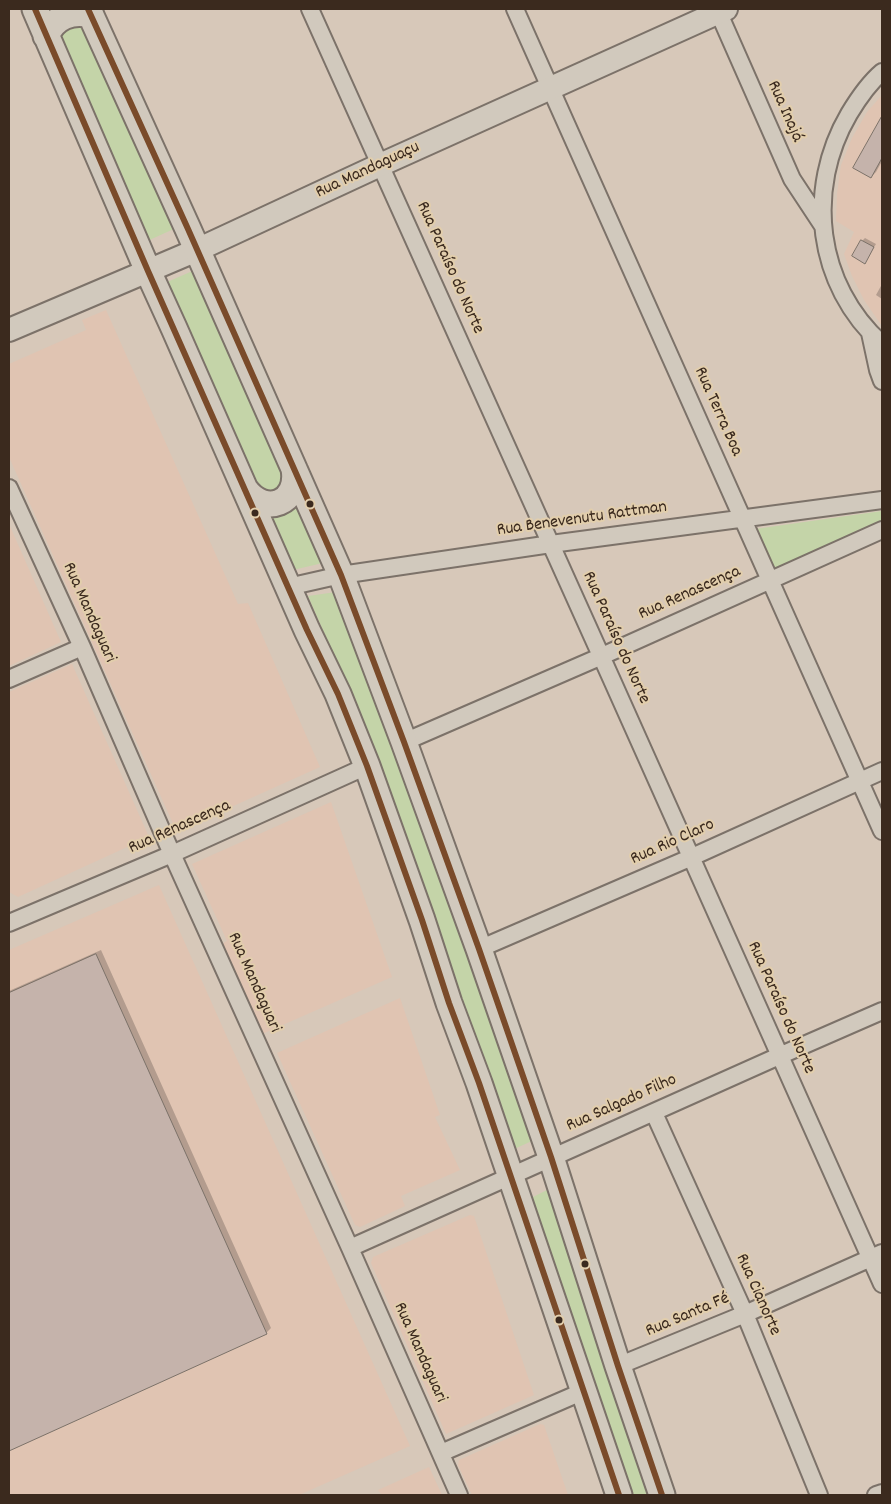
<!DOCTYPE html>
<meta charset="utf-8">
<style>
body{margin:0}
#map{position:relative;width:891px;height:1504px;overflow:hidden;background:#d7c8b9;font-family:Dekko,sans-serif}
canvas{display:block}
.frame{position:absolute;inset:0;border:10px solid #3b2a1e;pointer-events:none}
</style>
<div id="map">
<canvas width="891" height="1504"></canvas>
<div class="frame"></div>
</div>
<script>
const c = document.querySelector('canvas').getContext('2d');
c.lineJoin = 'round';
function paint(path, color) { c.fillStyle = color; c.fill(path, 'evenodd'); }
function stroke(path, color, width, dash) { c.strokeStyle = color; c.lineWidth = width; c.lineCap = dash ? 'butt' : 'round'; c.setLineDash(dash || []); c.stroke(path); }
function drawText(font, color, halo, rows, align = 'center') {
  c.font = font + ' Dekko,sans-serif'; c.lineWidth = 4; c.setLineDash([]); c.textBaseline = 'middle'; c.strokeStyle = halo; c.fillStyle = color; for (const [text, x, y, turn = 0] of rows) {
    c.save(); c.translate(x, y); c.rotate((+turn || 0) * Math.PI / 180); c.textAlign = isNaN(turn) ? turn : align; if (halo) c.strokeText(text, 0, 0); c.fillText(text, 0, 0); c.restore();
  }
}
paint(new Path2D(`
 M882,95V326L864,300L852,276L844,254L854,232L836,221L837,194L841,165L852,138L867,112Z
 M106,310L238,604L248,603L320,767L180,830L175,828L9,457V364L86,330L82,320Z
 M9,524L61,642L9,666Z
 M72,664L149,837L18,897L9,892V692Z
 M331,802L392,977L262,1034L220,945L227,941L192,864Z
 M159,885L410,1446L299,1495H9V950Z
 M400,998L440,1115L435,1117L460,1170L401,1196L405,1206L360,1227L355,1225L277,1053Z
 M470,1215L474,1216L534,1395L446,1434L371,1263L373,1257Z
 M540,1424L544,1425L568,1495H472L458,1465L459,1460Z
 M429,1467L442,1495H378L381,1494L378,1490Z`), '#e0c4b2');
paint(new Path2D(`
 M63,23L83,25L176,228L145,242L59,34Z
 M197,269L327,562L293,570L165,283Z
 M882,511V529L775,575L755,529Z
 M336,592L400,757L534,1140L512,1150L349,690L308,596Z
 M553,1187L651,1495H626L527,1200Z`), '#c4d4a8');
paint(new Path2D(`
 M882,119V164L881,163L876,172L871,177Z
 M865,238L876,244L865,262L862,241Z
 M882,284V299L876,295Z
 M101,950L271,1328L266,1333L9,1450V991Z`), '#0003');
const building = new Path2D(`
 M882,116V158L871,178L853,168Z
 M861,240L874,247L865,264L852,256Z
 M96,954L267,1334L9,1451V993Z`);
paint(building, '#c5b3ab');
stroke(building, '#7c7269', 1);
const street = new Path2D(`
 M310,9C502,433 692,859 882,1284
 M515,9L882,831
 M717,9L792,179L823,226
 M882,72C869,83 858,99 849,114C805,189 816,285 882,344
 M870,333L878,370L882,381
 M9,488L82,647L172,854L350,1248L459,1495
 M288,587L341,575L551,544L882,500
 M9,679L82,647
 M404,742L602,656L882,530
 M9,923L172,854L367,766
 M479,949L692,857L882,771
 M654,1113L745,1314L819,1495
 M350,1248L779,1056L882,1011
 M618,1366L745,1314L882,1253
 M441,1453L584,1391
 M876,1495L882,1493`);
const secondary = new Path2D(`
 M9,330L197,250L380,165L726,9`);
const primary = new Path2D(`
 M35,9L148,271L174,328L307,630L338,694L367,766L422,920L449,1003L479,1083L619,1495
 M88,9L188,229L341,575L404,742L479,949L551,1157L618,1366L662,1495
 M46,36C54,17 72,10 91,15
 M245,489C265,517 300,503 294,469`);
stroke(street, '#7c7269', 20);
stroke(secondary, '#7c7269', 26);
stroke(primary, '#7c7269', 29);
stroke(street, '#d1c9bd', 16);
stroke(secondary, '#d1c9bd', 22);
stroke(primary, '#d1c9bd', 25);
stroke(new Path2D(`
 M35,9L148,271L307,630L338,694L367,766L422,920L449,1003L479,1083L619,1495
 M88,9L188,229L341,575L404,742L479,949L551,1157L618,1366L662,1495`), '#7a4b2a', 6);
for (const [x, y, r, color] of [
 [310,504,4.5,"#3b2a1e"],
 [255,513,4.5,"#3b2a1e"],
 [585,1264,4.5,"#3b2a1e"],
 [559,1320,4.5,"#3b2a1e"]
]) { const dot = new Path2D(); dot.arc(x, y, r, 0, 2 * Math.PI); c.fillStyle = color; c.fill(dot); stroke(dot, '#e2ceac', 2); }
drawText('18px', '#3b2a1e', '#e2ceac', [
 ["Rua Inajá",784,112,66],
 ["Rua Mandaguaçu",368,171,-25],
 ["Rua Paraíso do Norte",449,268,66],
 ["Rua Terra Boa",717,412,66],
 ["Rua Benevenutu Rattman",582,520,-8],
 ["Rua Renascença",690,594,-24],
 ["Rua Mandaguari",88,613,66],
 ["Rua Paraíso do Norte",615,638,66],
 ["Rua Renascença",180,828,-24],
 ["Rua Rio Claro",673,843,-24],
 ["Rua Mandaguari",253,983,66],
 ["Rua Paraíso do Norte",780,1008,66],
 ["Rua Salgado Filho",622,1104,-24],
 ["Rua Cianorte",757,1295,66],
 ["Rua Santa Fé",688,1316,-23],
 ["Rua Mandaguari",419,1353,66]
]);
</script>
